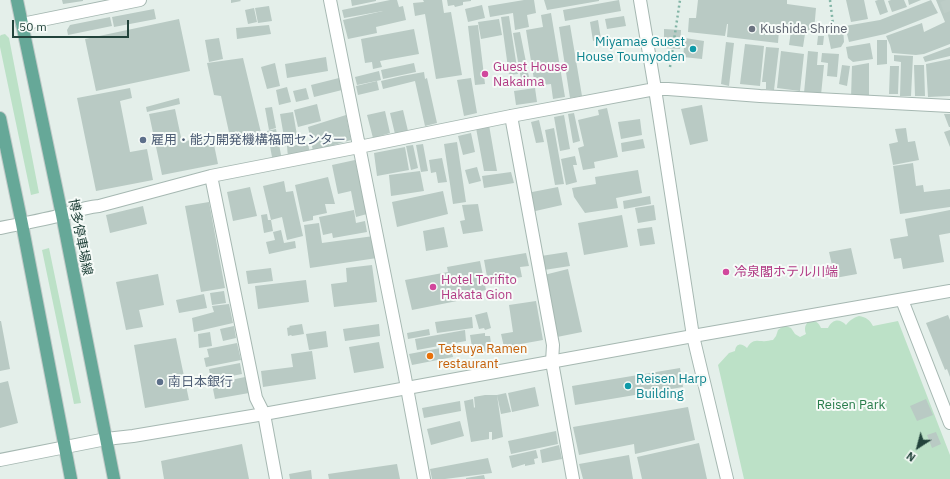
<!DOCTYPE html>
<meta charset="utf-8">
<style>
body{margin:0}
#map{position:relative;width:950px;height:479px;overflow:hidden;background:#e4efea;font-family:"IBM Plex Sans",sans-serif}
canvas{display:block}
.north{position:absolute;left:898px;top:427px;width:40px;height:40px;-webkit-text-stroke:3px #f6fbf8;paint-order:stroke;rotate:216deg;font-size:11px;font-weight:700;line-height:16px;text-align:center;color:#22433b}
.north::after{content:'';display:block;margin:auto;width:14px;height:18px;background:#22433b;clip-path:polygon(50% 0,100% 100%,50% 72%,0 100%)}
.scale{position:absolute;left:12px;top:20px;width:117px;height:18px;box-sizing:border-box;border:2px solid #22433b;border-top:0;padding-left:5px;font-size:12px;line-height:14px;white-space:nowrap;color:#22433b;-webkit-text-stroke:3px #f6fbf8;paint-order:stroke}
</style>
<div id="map">
<canvas width="950" height="479"></canvas>
<div class="north">N</div>
<div class="scale">50 m</div>
</div>
<script>
const c = document.querySelector('canvas').getContext('2d');
c.lineJoin = 'round';
function paint(path, color) { c.fillStyle = color; c.fill(path, 'evenodd'); }
function stroke(path, color, width, dash) { c.strokeStyle = color; c.lineWidth = width; c.lineCap = dash ? 'butt' : 'round'; c.setLineDash(dash || []); c.stroke(path); }
function drawText(font, color, halo, rows, align = 'center') {
  c.font = font + ' "IBM Plex Sans","Noto Sans JP",sans-serif'; c.lineWidth = 4; c.setLineDash([]); c.textBaseline = 'middle'; c.strokeStyle = halo; c.fillStyle = color; for (const [text, x, y, turn = 0] of rows) {
    c.save(); c.translate(x, y); c.rotate((+turn || 0) * Math.PI / 180); c.textAlign = isNaN(turn) ? turn : align; if (halo) c.strokeText(text, 0, 0); c.fillText(text, 0, 0); c.restore();
  }
}
paint(new Path2D(`
 M5,34L9,38L39,193L31,195L0,47V36L1,35Z
 M49,248L81,403L74,404L42,250Z
 M859,316C866,317 870,320 873,326L898,321L950,455V479H744L718,365L729,353L735,351C736,343 742,343 747,348C750,343 753,340 759,341C760,341 761,341 762,341C766,342 769,340 773,340L776,336L778,330L782,327L786,326L791,328L795,334L800,337L806,334C801,321 816,315 821,328H828C832,319 840,318 846,325C850,320 853,318 859,316Z`), '#bce1c7');
paint(new Path2D(`
 M62,0H83V1L63,4Z
 M231,0H240L241,1L231,3Z
 M351,0H376V1L352,6Z
 M390,0H397L399,7L403,6L406,20L376,27L377,33L348,39L343,20L383,11L344,18L342,10Z
 M423,0H442L444,13L451,12L462,75L436,79L425,14L415,16L413,3L424,2Z
 M447,0H471V1L463,2V5L455,7L454,5L448,6Z
 M524,0H534L536,13L527,15L529,27L515,30L513,13L490,17L488,6Z
 M544,0H599V1L547,10Z
 M619,0L621,11L565,21L563,10Z
 M698,0H787V4L816,8L814,31L785,28V31L779,30L778,43L727,37L728,24H727L725,36L688,32L689,18H696Z
 M846,0H864L868,19L851,22Z
 M878,0H884L888,12L880,15L875,1Z
 M891,0H904L907,7L892,12L888,1Z
 M908,0H921L909,5Z
 M931,0L938,13L885,34L849,42L845,26L880,20Z
 M936,0H950V44L924,54L916,55L892,53L890,45L886,36L922,23L924,32L945,22Z
 M482,5L485,18L468,22L465,9Z
 M269,6L272,21L258,23L255,8Z
 M254,8L257,22L248,24L245,10Z
 M154,9L156,19L114,27L112,17Z
 M551,13L565,97L553,99L551,84L535,86L526,30L543,27L541,15Z
 M509,16L518,74L509,75L501,17Z
 M624,16L626,26L607,29L605,19Z
 M110,17L112,26L68,35L67,30L70,25Z
 M179,19L190,71L96,91L85,39Z
 M499,19L502,35L481,39L478,22Z
 M598,20L601,39L593,41L590,22Z
 M269,25L271,34L237,39L236,28Z
 M478,25L485,84L475,85L468,26Z
 M570,25L582,96L570,98L559,27Z
 M843,28L844,42L841,47L831,49L827,30Z
 M414,29L419,54L380,61L382,67L373,69L372,62L365,63L361,39Z
 M664,29L681,30L680,49L664,48Z
 M791,31L805,34L803,47L789,45Z
 M520,32L529,77L521,79L513,33Z
 M818,36H824L823,45H817Z
 M219,38L223,59L209,62L205,40Z
 M685,38L704,41L702,59L683,57Z
 M877,40H887V64L877,65Z
 M726,42L734,43L729,86L721,84Z
 M870,43L873,59L853,62L848,58L846,47Z
 M745,44L764,46L760,86L740,84Z
 M766,47L779,48L774,90L766,89V82H762Z
 M950,47V56L925,62L923,57Z
 M781,51L804,54L800,91L777,88Z
 M808,51L818,52L817,65H824L821,95L804,93Z
 M822,53L839,54L837,77L827,76L828,63L821,62Z
 M894,55L913,56L911,96H900L901,62L894,61Z
 M326,57L328,71L287,78L285,64Z
 M243,58L263,141L232,146L221,96L214,95L207,63Z
 M950,59V96L928,97L926,64Z
 M275,63L280,86L267,89L261,67Z
 M414,63L416,72L383,79L381,70Z
 M869,63V98H851L852,66Z
 M842,65L850,66L847,86L839,84Z
 M914,65H924L925,96H915Z
 M890,66H899L898,94H889Z
 M379,71L381,80L357,85L355,77Z
 M424,72L425,79L427,78L437,123L425,126L415,81L383,89L381,81L402,76Z
 M339,78L342,90L314,97L311,85Z
 M471,78L477,113L464,116L457,80Z
 M377,81L379,90L358,95L356,86Z
 M287,87L291,102L279,105L276,90Z
 M130,88L132,98L120,101L130,152L147,149L153,180L96,191L77,98Z
 M306,88L309,99L296,102L293,91Z
 M535,88L537,102L516,105L514,91Z
 M179,98L180,104L147,112L146,107Z
 M317,104L321,121L298,127L294,110Z
 M702,105L708,141L690,145L681,109Z
 M272,107L276,128L269,130L265,108Z
 M607,108L618,157L594,162L595,168L583,170L578,148L584,146L578,120L599,115L598,110Z
 M175,109L182,142L212,135L218,164L162,175L149,114Z
 M403,110L408,131L395,134L390,113Z
 M385,111L390,133L373,138L367,115Z
 M293,112L298,141L285,143L280,114Z
 M574,113L580,141L573,143L568,114Z
 M944,114H950V127H949Z
 M346,115L351,140L313,151L308,127Z
 M564,115L570,149L560,151L554,117Z
 M640,119L642,135L621,139L618,122Z
 M539,120L544,142L536,143L531,122Z
 M489,125L497,171H484L476,128Z
 M554,128L564,184L555,185L545,130Z
 M906,128L908,142L915,141L919,160L893,165L889,144L898,142L895,129Z
 M276,129L282,160L273,162L267,131Z
 M950,130V147L944,132Z
 M471,133L475,152L463,155L458,136Z
 M643,139L645,148L622,152L621,143Z
 M457,142L466,202L453,204L444,144Z
 M308,144L310,153L288,158L287,146Z
 M423,144L428,171L421,172L416,145Z
 M413,145L418,168L411,170L406,146Z
 M405,147L409,170L377,176L374,153Z
 M575,156L577,165H573L577,182L566,185L561,159Z
 M442,158L447,182L438,183L436,172L431,173L429,160Z
 M355,160L367,214L356,217L351,191L338,194L332,165Z
 M913,163L916,186L923,185L924,192L950,189V207L900,214L893,166Z
 M477,167L481,181L469,184L465,170Z
 M638,170L642,193L616,198L618,208L585,213L574,197L572,188L596,184L595,177Z
 M420,171L424,191L391,196L389,175Z
 M511,172L514,183L484,188L482,176Z
 M328,177L335,204H325L327,213L313,216V220L303,222L295,185Z
 M284,181L286,192L293,191L303,236L287,240L282,217L271,220L273,231L264,233L261,215L267,214L268,220H271L263,186Z
 M250,187L257,216L233,221L227,192Z
 M558,187L562,205L531,212L527,193Z
 M443,191L448,214L397,227L392,202Z
 M650,196L651,204L624,209L623,201Z
 M209,202L225,288L201,292L185,206Z
 M478,204L483,231L463,234L460,221L465,220L462,205Z
 M654,205L656,220L638,223L635,208Z
 M143,206L147,224L110,233L106,215Z
 M354,210L356,223L365,221L367,232L333,238L332,233L323,235L319,217Z
 M950,210V233L939,235L944,262L903,269L901,258L894,259L890,239L908,236L905,219Z
 M622,215L628,247L584,255L578,223Z
 M319,223L322,243L374,236L377,258L310,268L304,225Z
 M444,227L448,247L426,251L423,231Z
 M652,227L655,244L640,246L637,229Z
 M281,230L284,243L295,241L296,248L269,254L266,242L275,240L273,232Z
 M851,248L857,274L835,278L829,252Z
 M567,252L570,266L544,270L541,256Z
 M526,253L529,266L520,267L522,277L488,282L484,260Z
 M480,261L486,290L481,291L482,296L412,310L405,280L448,272L447,267Z
 M372,265L377,302L334,307L331,284L347,282L346,268Z
 M271,268L273,281L248,284L246,271Z
 M568,269L582,332L557,337L544,275Z
 M158,274L164,305L139,310L143,327L126,330L116,282Z
 M306,280L309,302L258,309L255,286Z
 M224,291L226,303L212,305L210,293Z
 M204,294L207,308L179,313L176,300Z
 M536,301L543,340L504,347L501,334L513,332L509,305Z
 M229,304L233,323L194,332L192,318L214,312L212,306Z
 M487,312L491,328L485,330L484,328L479,329L475,315Z
 M948,315L950,320V377L947,369L945,370L926,323Z
 M472,317L473,328L437,333L435,322Z
 M0,321H1L10,369L0,371Z
 M302,324L304,334L292,336L291,335L288,336L287,328L290,327L289,326Z
 M379,324L380,336L345,341L343,329Z
 M234,326L236,338L223,341L220,329Z
 M429,329L430,335L408,339L407,333Z
 M465,330L466,341L417,350L415,339Z
 M326,331L328,347L309,350L306,334Z
 M210,332L212,346L199,348L198,334Z
 M485,333V336H490L492,351L473,354L470,335Z
 M176,338L189,400L145,408L134,345Z
 M379,342L384,368L354,373L349,347Z
 M237,343L241,360L206,367L204,358L209,357L207,349Z
 M451,346L453,357L412,365L409,354Z
 M312,351L316,379L263,387L261,371L293,367L291,354Z
 M240,363L242,374L211,380L209,369Z
 M680,368L683,387L575,405L572,386Z
 M245,377L249,393L215,399L212,384Z
 M8,381L18,423L0,428V383Z
 M535,387L539,406L512,412L508,393Z
 M506,393L511,412L501,414L497,395Z
 M485,395H497L503,437L492,440V432H489V439L471,442L464,401L473,399L474,408L475,407L474,397Z
 M926,399L933,415L917,421L910,406Z
 M460,401L461,411L424,418L422,408Z
 M688,407L695,440L635,454L634,444L579,455L573,427Z
 M460,421L464,436L431,445L427,429Z
 M556,431L558,444L511,454L508,441Z
 M936,432L941,444L932,448L927,435Z
 M699,443L707,479H642L637,457Z
 M242,444L249,479H164L161,461Z
 M559,445L562,459L542,463L540,450Z
 M536,450L538,458L534,459L535,464L525,466V464L512,468L509,456Z
 M629,455L633,479H583L579,464Z
 M488,458L492,473L445,479H432L430,469Z
 M397,464L400,479H329L328,474Z
 M311,470L312,479H290L289,474Z
 M484,475L485,479H466V478Z`), '#b9cac4');
stroke(new Path2D(`
 M946,0L950,12`), '#bdcdc7', 12, [12, 6]);
const minor = new Path2D(`
 M330,0L404,372L424,479
 M640,0L655,89L693,336L727,479
 M22,24L140,0
 M511,116L553,345L552,362L573,479
 M211,176L256,398L264,414L276,479
 M0,228C21,224 42,220 62,215C75,211 86,207 99,206L211,176L359,147L511,116L655,89H668L760,96L950,106
 M902,300L950,423`);
const tertiary = new Path2D(`
 M0,460L106,439L133,436L264,414L693,336L950,291`);
const primary = new Path2D(`
 M17,0L62,215L114,479
 M0,118L22,224L71,479`);
stroke(minor, '#a6b8b2', 14);
stroke(tertiary, '#a6b8b2', 14);
stroke(primary, '#c1cac8', 14);
stroke(new Path2D(`
 M830,0L833,24
 M670,67L680,0`), '#82b5a6', 2.5, [2, 3]);
stroke(minor, '#fff', 12);
stroke(tertiary, '#fff', 12);
stroke(primary, '#66a898', 12);
for (const [x, y, r, color] of [
 [752,29,4,"#6b7280"],
 [693,49,4,"#0f9aa8"],
 [485,74,4,"#d1479c"],
 [143,140,4,"#5c6f8a"],
 [726,272,4,"#d1479c"],
 [433,287,4,"#d1479c"],
 [430,356,4,"#e8710a"],
 [160,382,4,"#5c6f8a"],
 [628,386,4,"#0f9aa8"]
]) { const dot = new Path2D(); dot.arc(x, y, r, 0, 2 * Math.PI); c.fillStyle = color; c.fill(dot); stroke(dot, '#f6fbf8', 1.5); }
drawText('13px', '#5b616d', '#f6fbf8', [
 ["Kushida Shrine",760,29]
], 'left');
drawText('13px', '#0d838f', '#f6fbf8', [
 ["Miyamae Guest",685,42],
 ["House Toumyoden",685,57],
 ["Reisen Harp",636,379,"left"],
 ["Building",636,394,"left"]
], 'right');
drawText('13px', '#b23c85', '#f6fbf8', [
 ["Guest House",493,67],
 ["Nakaima",493,82],
 ["冷泉閣ホテル川端",734,272],
 ["Hotel Torifito",441,280],
 ["Hakata Gion",441,295]
], 'left');
drawText('13px', '#4e5e75', '#f6fbf8', [
 ["雇用・能力開発機構福岡センター",151,140],
 ["南日本銀行",168,382]
], 'left');
drawText('13px', '#22433b', '#f6fbf8', [
 ["博多停車場線",80,237,79]
]);
drawText('13px', '#c56008', '#f6fbf8', [
 ["Tetsuya Ramen",438,349],
 ["restaurant",438,364]
], 'left');
drawText('13px', '#287d4b', '#f6fbf8', [
 ["Reisen Park",851,405]
]);
</script>
